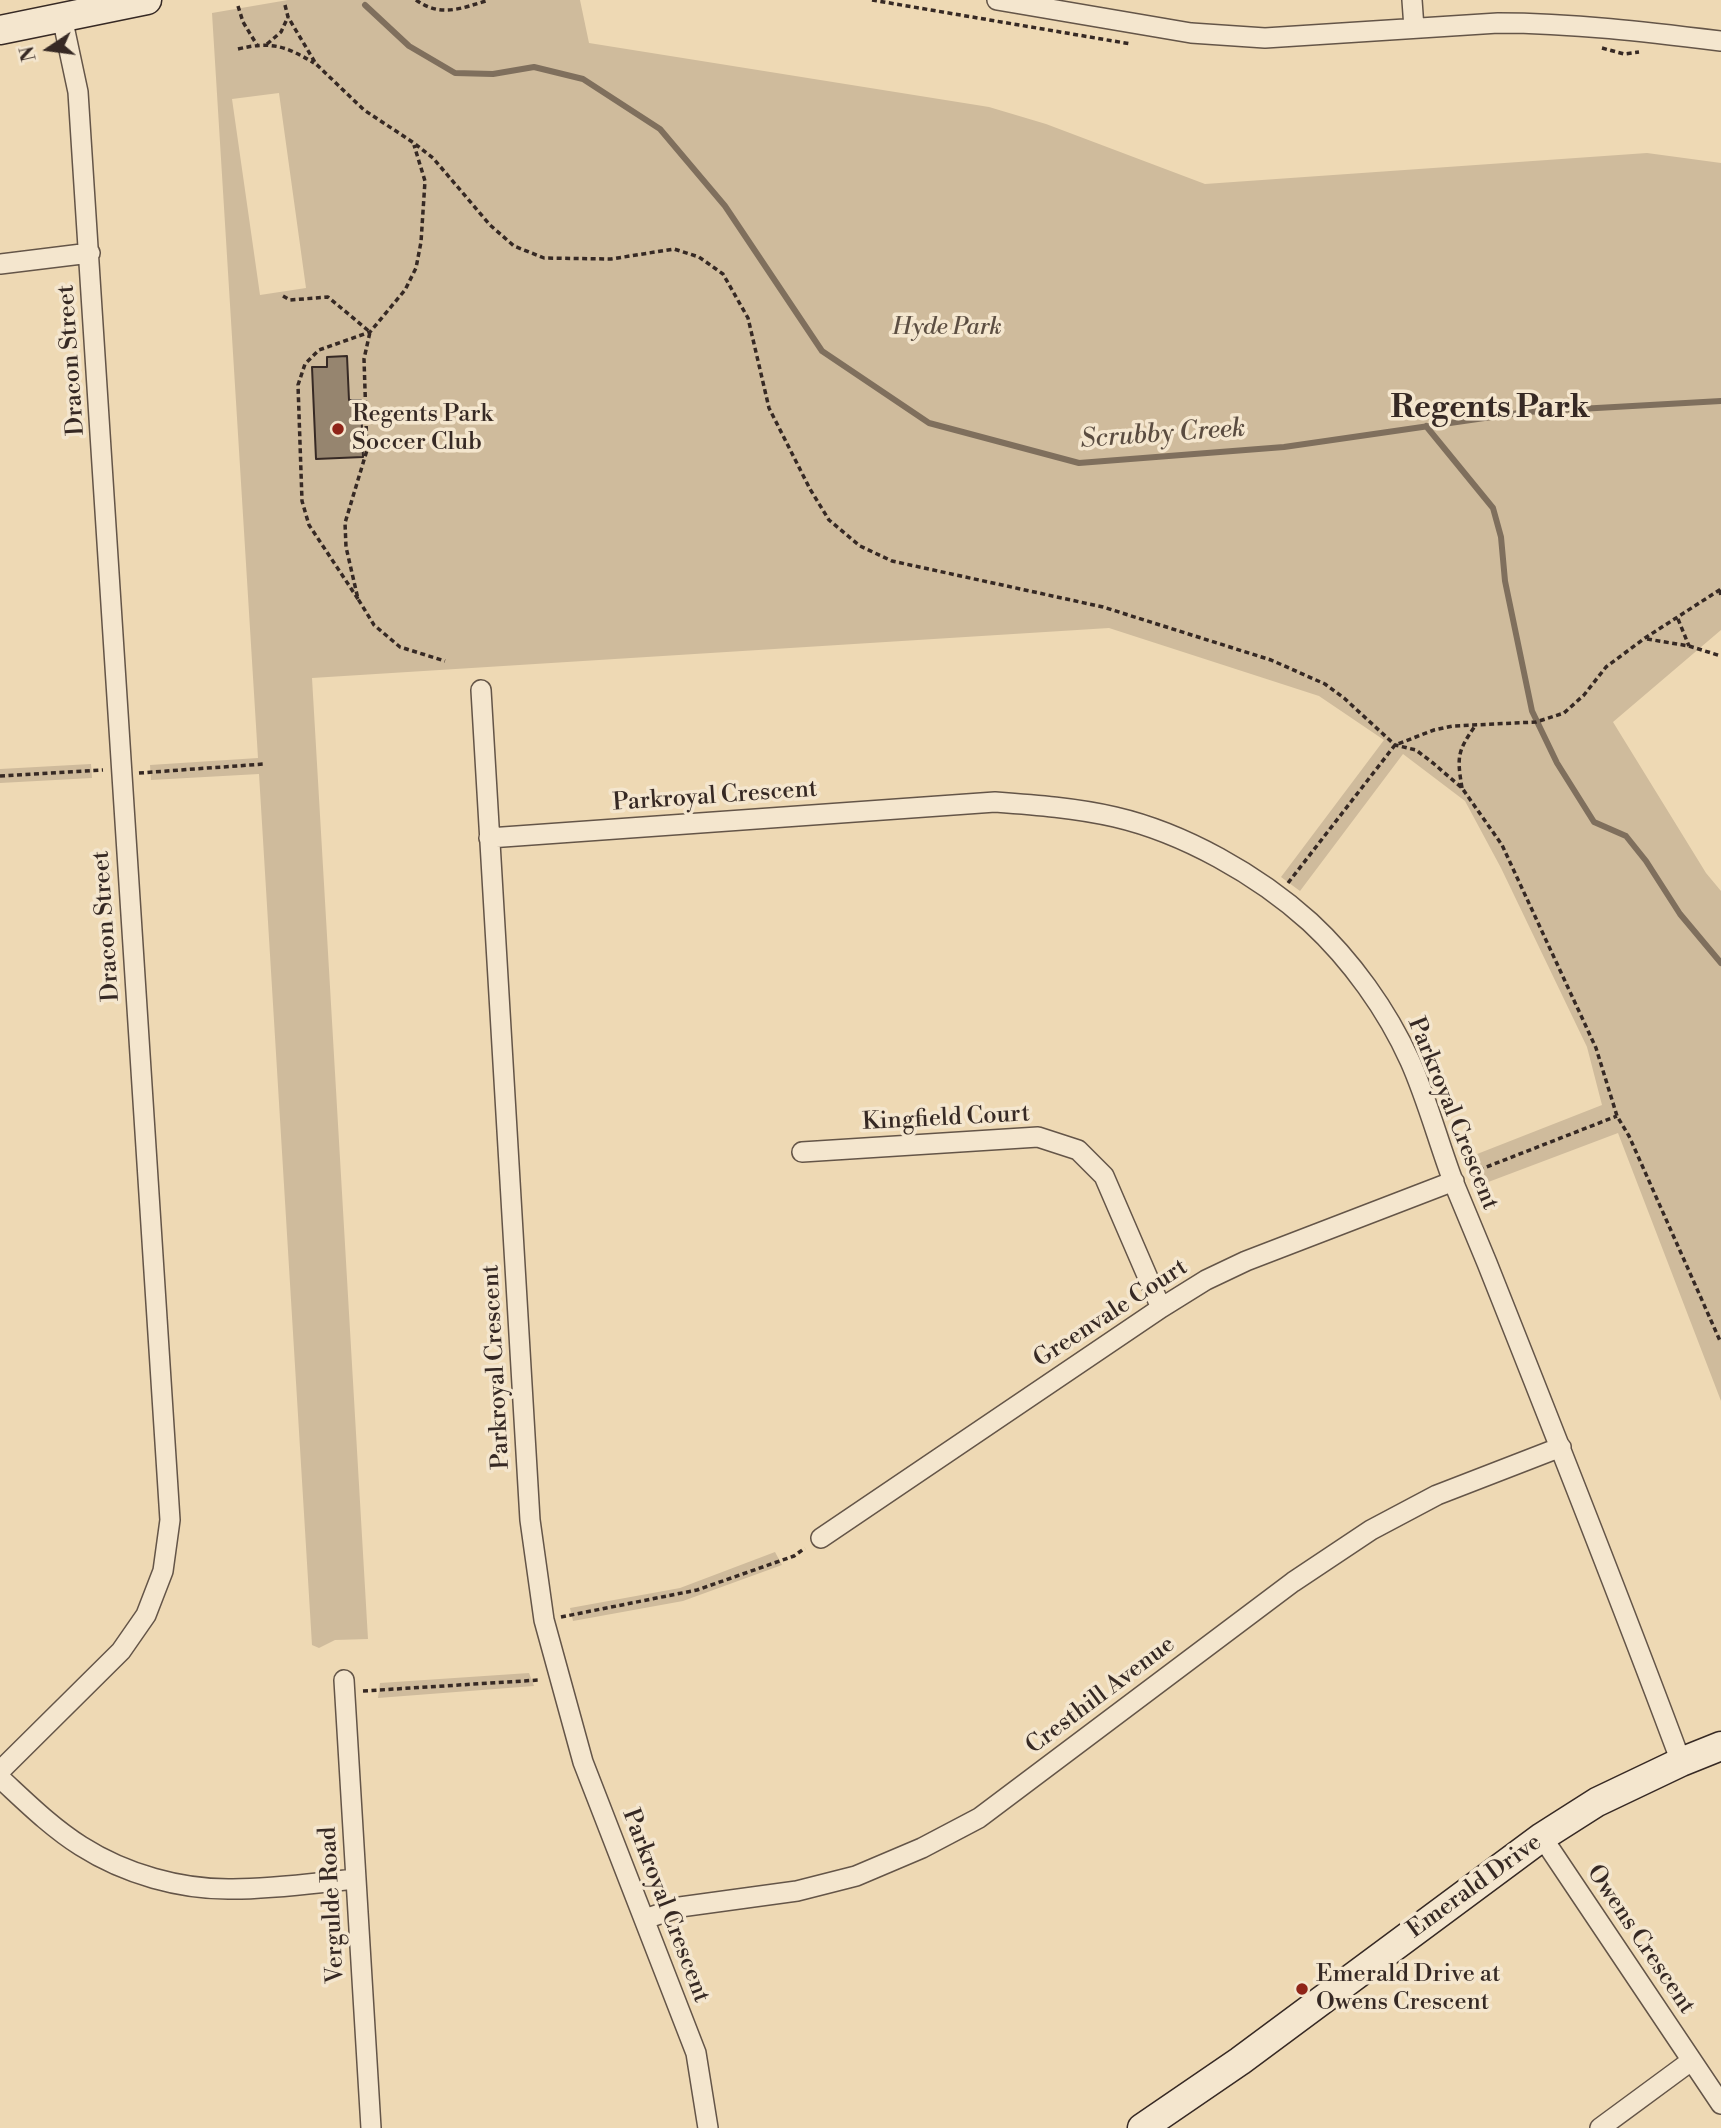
<!DOCTYPE html>
<style>
body{margin:0}
#map{position:relative;width:1721px;height:2128px;overflow:hidden;background:#eed9b4;font-family:"Libre Bodoni",serif}
canvas{display:block}
.north{position:absolute;left:14px;top:14px;width:70px;height:70px;-webkit-text-stroke:5px #f4e6ce;paint-order:stroke;rotate:257deg;font-size:19px;font-weight:700;line-height:28px;text-align:center;color:#362924}
.north::after{content:'';display:block;margin:auto;width:24px;height:32px;background:#362924;clip-path:polygon(50% 0,100% 100%,50% 72%,0 100%)}
</style>
<div id="map">
<canvas width="1721" height="2128"></canvas>
<div class="north">N</div>
</div>
<script>
const c = document.querySelector('canvas').getContext('2d');
c.lineJoin = 'round';
function paint(path, color) { c.fillStyle = color; c.fill(path, 'evenodd'); }
function stroke(path, color, width, dash) { c.strokeStyle = color; c.lineWidth = width; c.lineCap = dash ? 'butt' : 'round'; c.setLineDash(dash || []); c.stroke(path); }
function drawText(font, color, halo, rows, align = 'center') {
  c.font = font + ' "Libre Bodoni",serif'; c.lineWidth = 7; c.setLineDash([]); c.textBaseline = 'middle'; c.strokeStyle = halo; c.fillStyle = color; for (const [text, x, y, turn = 0] of rows) {
    c.save(); c.translate(x, y); c.rotate((+turn || 0) * Math.PI / 180); c.textAlign = isNaN(turn) ? turn : align; if (halo) c.strokeText(text, 0, 0); c.fillText(text, 0, 0); c.restore();
  }
}
paint(new Path2D(`
 M288,0H580L589,43L989,107L1046,124L1205,184L1647,153L1721,163V630L1613,722L1706,873L1721,891V1401L1618,1133L1483,1184L1472,1156L1602,1105L1587,1047L1501,868L1465,801L1403,754L1300,891L1281,877L1384,740L1319,696L1109,628L312,678L368,1639L335,1640L319,1648L312,1645L259,774L151,780L150,765L258,758L212,13ZM279,93L306,288L260,295L232,99ZM347,356L349,400H361L363,457L316,459L312,368L327,367V357Z
 M91,764L92,778L0,783V769Z
 M775,1552L782,1565L683,1601L573,1621L570,1608L680,1588Z
 M529,1673L534,1686L378,1698L380,1683Z`), '#cfbb9c');
stroke(new Path2D(`
 M365,5L409,46L455,73L493,74L534,67L583,79L660,129L725,206L822,351L929,423L1079,463L1284,447L1526,412L1721,401
 M1426,426L1493,508L1501,537L1505,581L1532,711L1557,763L1594,822L1626,836L1646,861L1680,914L1721,963`), '#7f6f5d', 6);
const building = new Path2D(`
 M347,356L349,400H361L363,457L316,459L312,367H327V357Z`);
paint(building, '#96856f');
stroke(building, '#362924', 2);
const street = new Path2D(`
 M997,0L1191,33L1265,38L1498,23C1573,23 1647,32 1721,41
 M1412,0L1414,28
 M0,264L90,253
 M481,690L530,1520L544,1620L583,1762L696,2053L708,2128
 M489,838L995,802C1036,805 1076,808 1115,817C1184,833 1258,875 1310,922C1351,960 1387,1010 1410,1061C1427,1099 1438,1141 1453,1181C1464,1208 1476,1236 1487,1263C1553,1429 1619,1595 1681,1762
 M802,1152L1038,1137L1078,1150L1104,1176L1161,1308
 M821,1538L1161,1308L1206,1280L1246,1261L1454,1181
 M344,1680L371,2128
 M0,1771L121,1651L146,1615L163,1571L170,1520L78,92L62,17
 M0,1778C26,1802 51,1827 81,1846C125,1874 181,1890 233,1889C274,1889 315,1883 356,1879
 M1542,1837L1721,2104
 M645,1919L680,1907L797,1891L856,1876L922,1848L979,1818L1293,1582L1371,1530L1437,1495L1561,1447
 M1600,2128L1691,2061`);
const secondary = new Path2D(`
 M0,30L147,0
 M1142,2128L1240,2061L1542,1837L1597,1802L1681,1762L1721,1746`);
stroke(street, '#645548', 22);
stroke(secondary, '#362924', 31);
stroke(new Path2D(`
 M416,0C441,18 462,8 489,0
 M872,0L1131,44
 M285,5L288,17L316,64L364,110L414,143L433,158L490,225L514,246L544,258L611,259L674,249L699,257L723,274L748,318L769,408L810,489L829,520L860,546L892,561L1103,607L1271,660L1325,684L1344,698L1395,745L1416,750L1433,763L1462,788L1502,845L1596,1048L1617,1116L1629,1136L1721,1343
 M238,6L243,22L257,45
 M267,44L281,32L288,17
 M1602,48L1624,54L1639,52
 M238,49C271,41 286,46 314,63
 M283,296L290,300L328,297L370,332L364,359L367,450L345,523L346,547L358,599L374,625L400,647L445,661
 M1720,590L1721,597
 M358,599L309,525L302,501L298,385L305,364L319,350L370,332L405,290L416,268L421,242L425,181L414,145
 M1678,619L1689,646
 M1647,639L1689,646L1721,656
 M139,773L264,764
 M0,776L103,770
 M1462,788C1457,757 1457,752 1475,726
 M1288,883L1395,745L1434,730L1453,726L1536,722L1564,713L1584,695L1606,667L1645,638L1721,589
 M1471,1173L1617,1116
 M561,1617L697,1590L794,1556L805,1548
 M363,1691L539,1680`), '#362924', 3.5, [5, 3.5]);
stroke(street, '#f4e6ce', 19);
stroke(secondary, '#f4e6ce', 28);
for (const [x, y, r, color] of [
 [338,429,7,"#8f2418"],
 [1302,1989,7,"#8f2418"]
]) { const dot = new Path2D(); dot.arc(x, y, r, 0, 2 * Math.PI); c.fillStyle = color; c.fill(dot); stroke(dot, '#f4e6ce', 2.5); }
drawText('italic 24px', '#5c4e42', '#f4e6ce', [
 ["Hyde Park",947,328]
]);
drawText('24px', '#362924', '#f4e6ce', [
 ["Dracon Street",72,360,-94],
 ["Parkroyal Crescent",715,797,-4],
 ["Dracon Street",107,926,-94],
 ["Parkroyal Crescent",1452,1114,68],
 ["Kingfield Court",946,1119,-3],
 ["Greenvale Court",1111,1314,-33],
 ["Parkroyal Crescent",497,1367,-93],
 ["Cresthill Avenue",1101,1696,-37],
 ["Emerald Drive",1475,1887,-36],
 ["Vergulde Road",333,1905,-93],
 ["Parkroyal Crescent",665,1906,69],
 ["Owens Crescent",1640,1940,56]
]);
drawText('24px', '#362924', '#f4e6ce', [
 ["Regents Park",352,415],
 ["Soccer Club",352,443],
 ["Emerald Drive at",1316,1975],
 ["Owens Crescent",1316,2003]
], 'left');
drawText('italic 26px', '#5a4c40', '#f4e6ce', [
 ["Scrubby Creek",1163,435,-4]
]);
drawText('bold 32px', '#362924', '#f4e6ce', [
 ["Regents Park",1490,409]
]);
</script>
